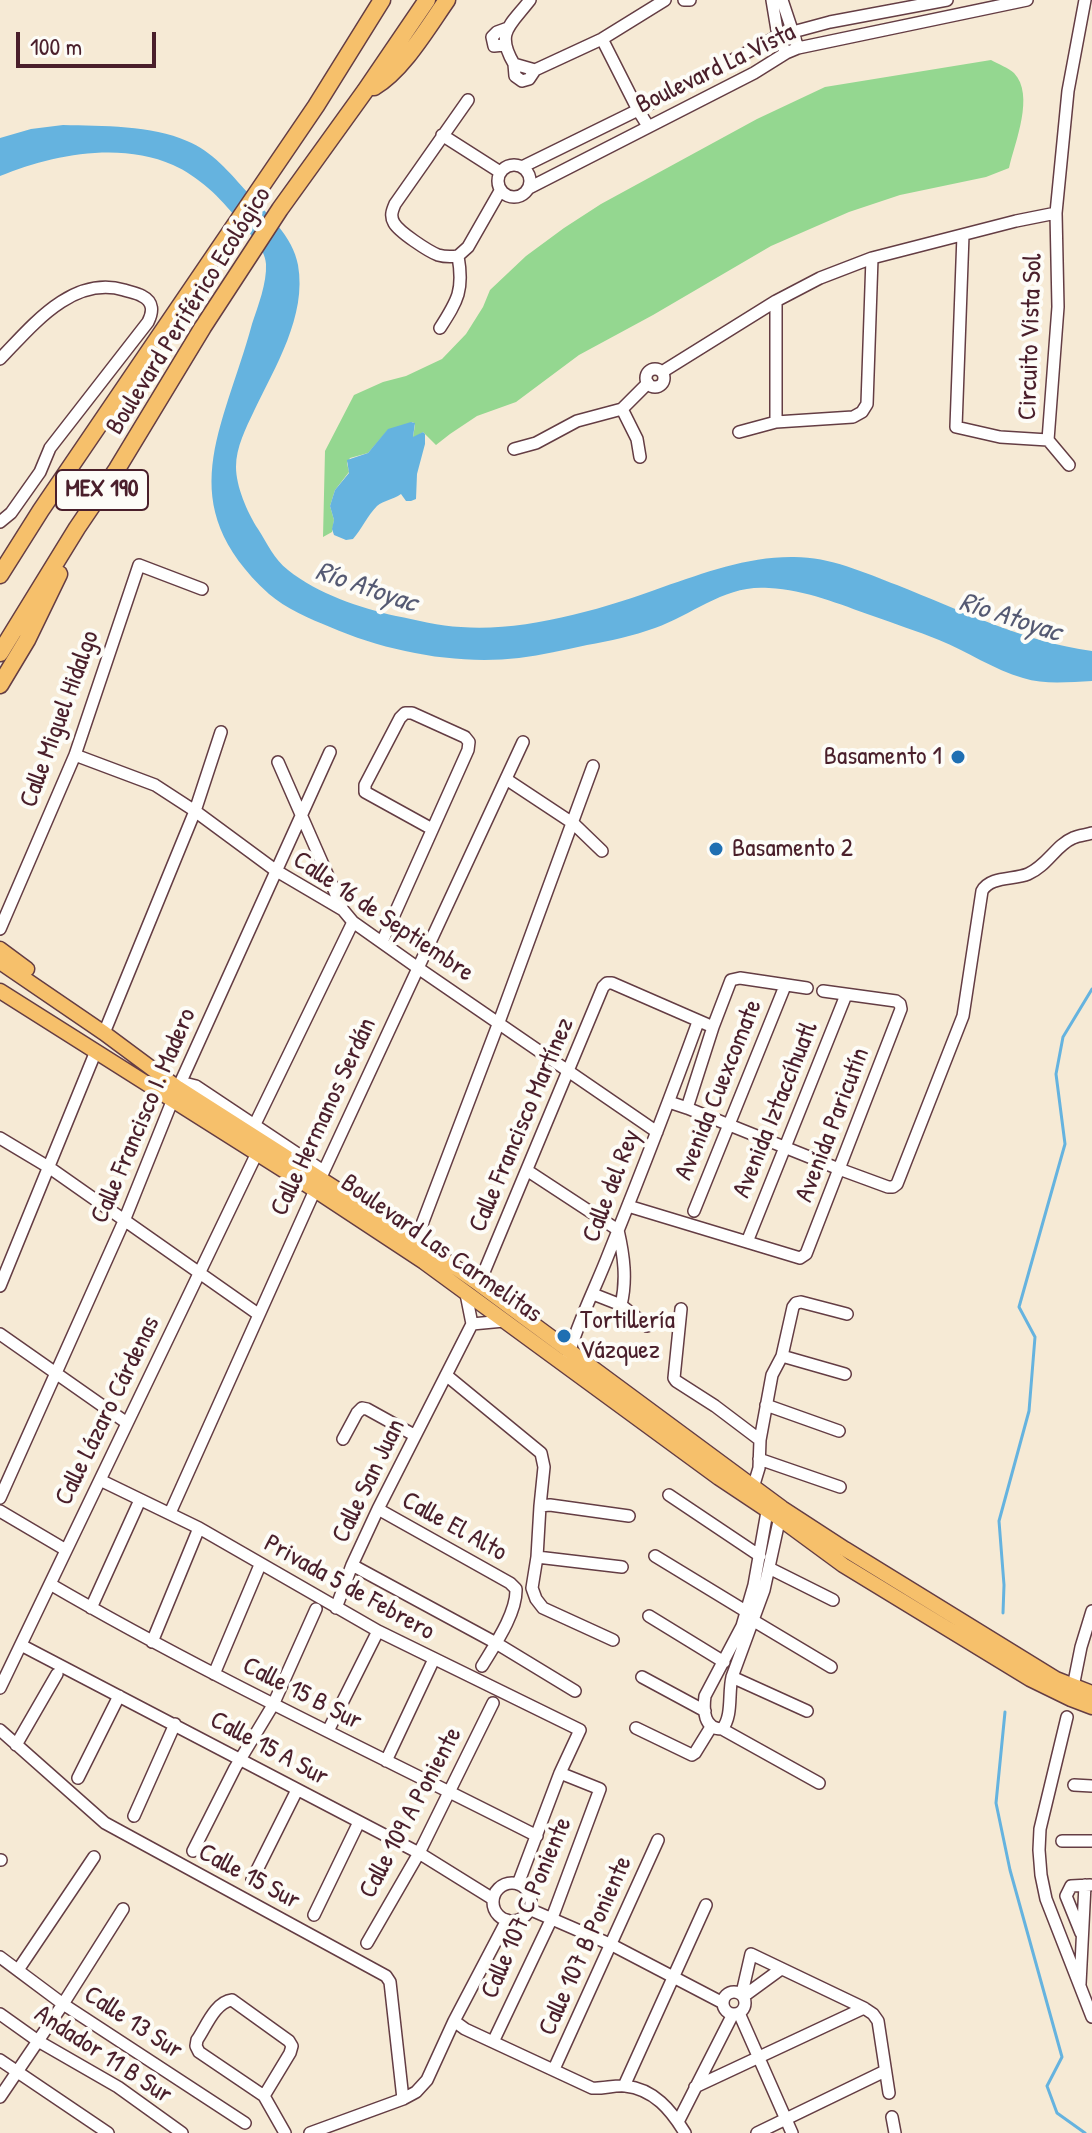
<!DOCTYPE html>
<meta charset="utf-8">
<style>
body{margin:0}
#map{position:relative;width:1092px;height:2133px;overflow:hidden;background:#f6ead5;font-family:"Patrick Hand",sans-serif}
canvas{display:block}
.scale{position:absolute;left:16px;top:32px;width:140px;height:36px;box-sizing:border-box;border:4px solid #4a1f2b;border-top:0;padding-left:10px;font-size:24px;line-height:28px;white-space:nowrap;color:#4a1f2b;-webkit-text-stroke:6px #fdfcf7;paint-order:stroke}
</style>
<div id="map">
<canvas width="1092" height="2133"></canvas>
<div class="scale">100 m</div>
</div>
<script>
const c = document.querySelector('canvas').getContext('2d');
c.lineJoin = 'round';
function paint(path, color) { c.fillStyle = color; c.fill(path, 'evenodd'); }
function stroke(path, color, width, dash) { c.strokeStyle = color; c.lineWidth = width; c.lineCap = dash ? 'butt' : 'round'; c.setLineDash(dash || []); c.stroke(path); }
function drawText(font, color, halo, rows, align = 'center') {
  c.font = font + ' "Patrick Hand",sans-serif'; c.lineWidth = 8; c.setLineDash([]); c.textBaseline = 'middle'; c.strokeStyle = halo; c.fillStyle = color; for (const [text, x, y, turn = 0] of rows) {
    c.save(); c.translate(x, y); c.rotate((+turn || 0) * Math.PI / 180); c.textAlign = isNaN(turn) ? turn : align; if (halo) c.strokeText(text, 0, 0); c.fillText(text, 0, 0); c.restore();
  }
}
paint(new Path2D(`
 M991,60C998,64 1009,68 1014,73C1035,95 1015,142 1009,168L986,177L900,195L849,212L771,246L653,315L579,355L516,402L477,416L450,434L436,445L423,432L414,438L413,437L415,425L413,422L388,430L368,453L350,458L347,463L349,472L335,490L330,506L334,520L332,532L323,537L325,451L354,395L383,382L406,376L442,359L466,334L483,307L490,290L526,256L564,228L601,204L757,119L825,87Z`), '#94d790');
paint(new Path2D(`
 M63,125C102,126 152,125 187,141C212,151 230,173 248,193C267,214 293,236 298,265C307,316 275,367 254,411C246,428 236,447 236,467C236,486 247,512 258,529C267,543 274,559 288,570C318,594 360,608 396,616C417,620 439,626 461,627C525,632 603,609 663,587C704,573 746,557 791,557C828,556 863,572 897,585C960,610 1024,642 1092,651V681C1069,682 1045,685 1023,678C994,670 967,651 939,640C917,631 895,624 873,616C839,604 806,590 769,588C726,584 694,614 655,628C633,636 610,641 587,645C564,650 542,655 519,658C456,665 388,652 330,627C310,619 285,608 269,594C170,503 223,431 252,324C258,306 267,283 266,264C265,247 248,232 237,219C221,198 198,176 173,165C120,141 51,155 0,176V138L31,129Z
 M411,422L415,423L413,437L423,432L425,434V444L417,474L416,499L411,501H406L401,494C393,500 384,500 377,506C367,516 362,529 353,539L346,540L334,535L332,529L334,520L330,506L335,490L349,473L347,460L368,453L388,429Z`), '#65b3df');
stroke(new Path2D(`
 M1003,1613L1004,1585L999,1521L1029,1411L1035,1337L1019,1307L1065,1144L1056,1074L1063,1037L1092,989
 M1005,1712L996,1803L1010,1870L1062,2057L1047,2086L1057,2113L1085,2133`), '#65b3df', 3);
const minor = new Path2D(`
 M530,0C510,26 495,32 514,64L535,70L602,39L665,0
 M684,0H690
 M772,0L778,36L786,53
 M782,0L798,48
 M602,39L638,110L648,126
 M504,45L494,46L492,37L497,32L508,28
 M514,64L515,76L522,81L529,79L535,70
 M468,100L395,204C392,211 390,216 394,223C399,232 428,251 438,255C445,257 451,257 458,256L468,247L500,191
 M442,135L500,172
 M498 181a16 16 0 1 1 32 0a16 16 0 1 1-32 0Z
 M522,167L638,110L778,36L830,22L947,0
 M529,188L754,73L786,53L798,48L1027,0
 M440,328C458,300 464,290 458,256
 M0,359C32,326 72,275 124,290C130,292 137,293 142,296C154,302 153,312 148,322L50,448L40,472L11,513L0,522
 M646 378a9 9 0 1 1 18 0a9 9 0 1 1-18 0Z
 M662,372L776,301L820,278L872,258L1016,221L1056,213
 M622,409L637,439L640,457
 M776,422V301
 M956,427L963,235
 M956,427L1000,437L1048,440
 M739,432L776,422L853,417L862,412L867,404L872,258
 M1048,440L1058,307L1056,213L1068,91L1085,0
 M1048,440L1069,465
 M514,449L536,443L577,421L622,409L648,383
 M75,755L155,785L195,811L275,870L343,910L353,922L418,968L657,1132
 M278,762L342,908
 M506,779L574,824L602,851
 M0,929L75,755L139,565L202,589
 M382,942L468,750L469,742L465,737L412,713H405L400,718L365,785V792L432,829
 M104,1033L195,811L221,732
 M178,1088L188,1084L196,1086L319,1168L320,1179
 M669,1102L687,1108L839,1169L888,1187H893L897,1184L963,1016L982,891C990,876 1014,880 1028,874C1047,866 1056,845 1073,838C1079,835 1086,835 1092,833
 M687,1108L713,1027L731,980L740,978L807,988
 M255,1124L353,922
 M0,1138L50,1168L258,1314
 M528,1171L618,1230C624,1256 627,1280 621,1305
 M628,1206L800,1258L806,1254L901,1009L900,1004L896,1001L823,991
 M694,1211L785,986
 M416,1240L499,1022L593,766
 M747,1242L846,995
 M479,1284L603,987L607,983H612L713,1027
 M0,1286L96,1051
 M466,1294L472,1324L504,1321
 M593,1294L621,1305L647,1326
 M681,1309L674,1378L676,1381L715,1406L760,1440
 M0,1334L127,1423
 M782,1356L845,1374
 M568,1357C578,1321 596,1287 609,1253C640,1176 670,1099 698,1022
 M446,1375L541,1453L544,1467L540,1506
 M766,1405L839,1431
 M343,1439L357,1413L362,1408L367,1409L414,1435
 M759,1459L840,1487
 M100,1480L199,1528L378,1631L580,1730L560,1773L518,1884
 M752,1491L759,1468L760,1440L772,1375L782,1356L793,1307L796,1303L801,1302L847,1314
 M669,1495L760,1556
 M0,1498L124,1221L173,1099L330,752
 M768,1506L754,1585L742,1626L705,1696C703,1711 704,1729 722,1729C733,1716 728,1694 732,1677L764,1590L781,1512
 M378,1509L510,1583L516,1589C517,1613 494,1646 482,1666
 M0,1511L66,1550
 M170,1513L315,1190L523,742
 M655,1556L747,1612
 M537,1557L622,1567
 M352,1565L496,1643L575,1691
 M769,1568L833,1600
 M50,1584C208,1676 374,1753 537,1836
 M91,1608L140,1500
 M336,1608L352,1565L378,1509L472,1324
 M649,1616L724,1662
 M754,1621L831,1667
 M613,1640L543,1608L536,1599L532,1588L537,1557L540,1506L550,1505L629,1516
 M152,1642L199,1528
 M21,1645L419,1853L493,1899
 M214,1674L260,1565
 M642,1677L705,1711
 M732,1677L807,1711
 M1073,1687L1081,1647L1092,1611
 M0,1688L257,1153
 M1067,1717L1040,1829L1039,1850L1041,1875L1046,1899L1092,2017
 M636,1728L692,1755L695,1753L711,1727
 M722,1729L819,1783
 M0,1730L105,1823L386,1976L390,1982L403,2099
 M328,1731L378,1631
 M16,1745L57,1674
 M386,1761L434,1659
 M78,1778L119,1696
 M1074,1785L1092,1786
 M134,1816L175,1724
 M1062,1841H1092
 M193,1851L235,1768L273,1705L316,1609
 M0,1860H1
 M252,1880L297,1790
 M493 1902a19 19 0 1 1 38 0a19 19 0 1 1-38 0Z
 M529,1909L612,1945L723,2003
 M314,1915L359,1822
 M1081,1933L1066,1896L1071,1886L1090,1885
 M367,1943L419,1853L493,1703
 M0,1957L63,2004L245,2123
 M18,1970L94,1857
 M1080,1984L1085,1885
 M723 2003a11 11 0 1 1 22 0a11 11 0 1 1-22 0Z
 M742,1993L751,1954L864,2008L873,2014L878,2021L889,2093
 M744,1996L781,1969
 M739,2013L792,2133
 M0,2014L38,2041L118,2087L182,2133
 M454,2021L465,2029L592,2088C603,2089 614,2085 625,2086C654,2089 671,2110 685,2133
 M493,2042L552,1918L600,1789L560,1773
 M0,2060L108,2133
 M554,2069L658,1840
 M624,2086L706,1905
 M695,2087L864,2008
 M264,2096L290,2053L292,2046L289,2041L232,2000C215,2002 206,2027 197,2040L196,2046L199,2052L264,2096L285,2133
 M0,2097L63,2004L123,1909
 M892,2117L895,2133
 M678,2122L733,2014
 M310,2133L403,2099L416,2092L427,2080L454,2021L507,1920
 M757,2133L885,2071`);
const major = new Path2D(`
 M0,949L27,969
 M0,962L104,1033L178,1088L416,1240L479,1284L782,1508L845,1549L1056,1679L1092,1693
 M0,991L315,1190L424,1262L719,1478L779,1518L843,1565L1030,1679L1071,1699L1092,1707`);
const highway = new Path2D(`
 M374,87C403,70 428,27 447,0
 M0,575L41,510L316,106L382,0
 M0,653L77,528L117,469L203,327L280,209L365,91L427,0
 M0,685L27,640L59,574`);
stroke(minor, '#643d44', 14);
stroke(major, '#643d44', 17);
stroke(highway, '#643d44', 19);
stroke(minor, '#fff', 11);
stroke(major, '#f6c06b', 14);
stroke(highway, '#f6c06b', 16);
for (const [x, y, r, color] of [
 [958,757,8,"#1f6fb2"],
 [716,849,8,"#1f6fb2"],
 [564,1336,8,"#1f6fb2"]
]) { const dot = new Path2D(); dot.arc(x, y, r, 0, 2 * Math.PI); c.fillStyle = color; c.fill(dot); stroke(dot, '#fdfcf7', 3); }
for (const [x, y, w] of [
 [102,490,92]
]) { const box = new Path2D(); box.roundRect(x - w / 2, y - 20, w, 40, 6); c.fillStyle = '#fdfcf7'; c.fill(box); stroke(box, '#4a1f2b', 2); }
drawText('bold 24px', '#4a1f2b', null, [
 ["MEX 190",102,490]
]);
drawText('26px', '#4a1f2b', '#fdfcf7', [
 ["Boulevard La Vista",716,69,-26],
 ["Boulevard Periférico Ecológico",189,311,-58],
 ["Circuito Vista Sol",1031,337,-88],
 ["Calle Miguel Hidalgo",60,719,-70],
 ["Calle 16 de Septiembre",383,917,34],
 ["Avenida Cuexcomate",719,1090,-68],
 ["Avenida Iztaccíhuatl",776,1110,-68],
 ["Calle Francisco I. Madero",144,1116,-67],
 ["Calle Hermanos Serdán",324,1117,-65],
 ["Calle Francisco Martínez",522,1125,-67],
 ["Avenida Paricutín",833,1125,-69],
 ["Calle del Rey",612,1186,-69],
 ["Boulevard Las Carmelitas",441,1249,35],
 ["Calle Lázaro Cárdenas",108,1411,-64],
 ["Calle San Juan",369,1481,-64],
 ["Calle El Alto",454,1527,29],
 ["Privada 5 de Febrero",349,1588,29],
 ["Calle 15 B Sur",302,1694,27],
 ["Calle 15 A Sur",269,1749,28],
 ["Calle 109 A Poniente",411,1813,-62],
 ["Calle 15 Sur",249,1877,28],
 ["Calle 107 C Poniente",527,1908,-67],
 ["Calle 107 B Poniente",586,1946,-66],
 ["Calle 13 Sur",133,2023,33],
 ["Andador 11 B Sur",103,2055,33]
]);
drawText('26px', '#4a1f2b', '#fdfcf7', [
 ["Basamento 1",942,757,"right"],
 ["Basamento 2",732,849],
 ["Tortillería",580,1321],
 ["Vázquez",580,1351]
], 'left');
drawText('italic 28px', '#555a73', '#fdfcf7', [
 ["Río Atoyac",366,588,19],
 ["Río Atoyac",1010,618,18]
]);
</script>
